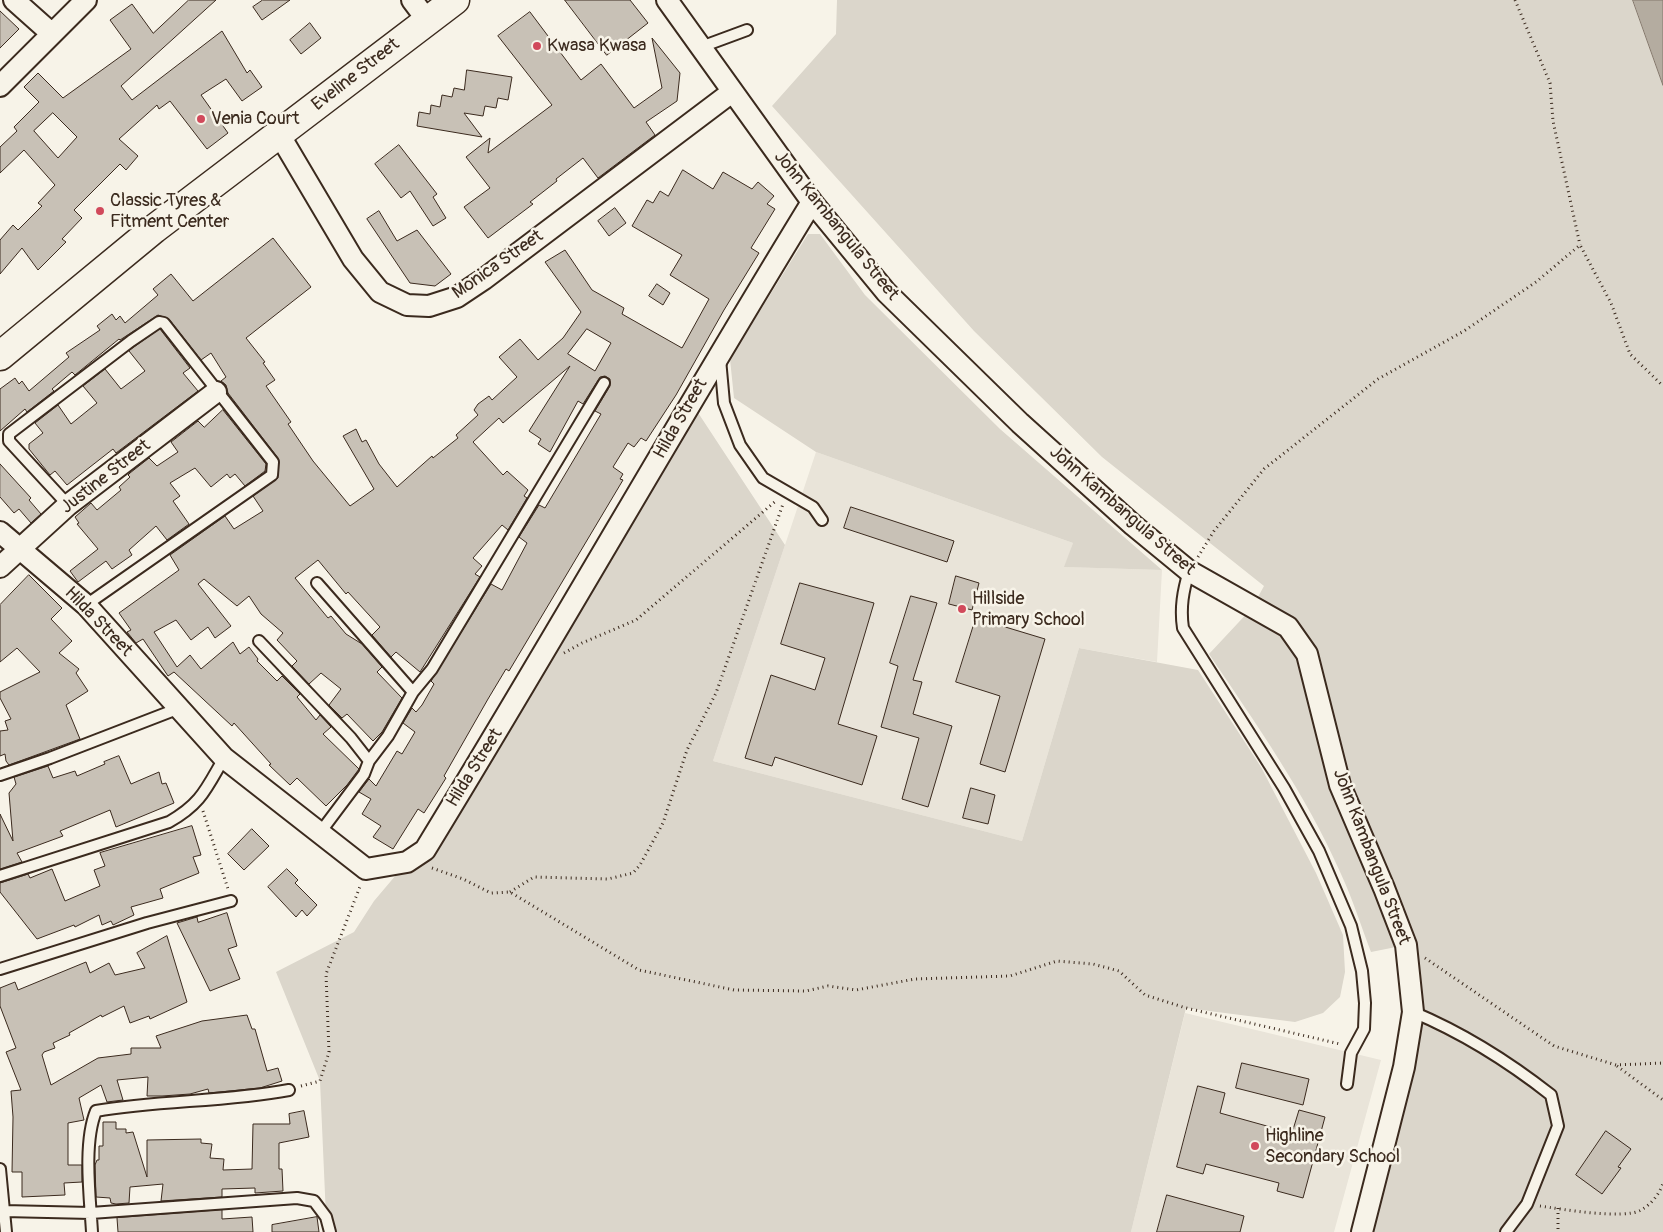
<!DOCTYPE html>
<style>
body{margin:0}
canvas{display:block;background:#f7f3e8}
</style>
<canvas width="1663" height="1232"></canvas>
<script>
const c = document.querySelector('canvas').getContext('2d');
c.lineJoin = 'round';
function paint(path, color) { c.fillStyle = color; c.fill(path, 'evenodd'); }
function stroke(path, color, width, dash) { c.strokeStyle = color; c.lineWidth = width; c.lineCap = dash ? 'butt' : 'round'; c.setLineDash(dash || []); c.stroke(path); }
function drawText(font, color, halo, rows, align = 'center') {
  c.font = font + ' Pangolin,sans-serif'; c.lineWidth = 5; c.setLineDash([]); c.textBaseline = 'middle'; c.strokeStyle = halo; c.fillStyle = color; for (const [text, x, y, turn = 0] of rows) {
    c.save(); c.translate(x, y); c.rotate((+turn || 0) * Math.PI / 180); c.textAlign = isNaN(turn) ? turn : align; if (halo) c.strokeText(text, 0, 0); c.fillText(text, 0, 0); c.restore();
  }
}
paint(new Path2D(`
 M816,452L1073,543L1065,567L1162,570L1157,662L1079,648L1022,841L713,761Z
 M1185,1013L1381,1060L1334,1232H1131Z`), '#e9e4d9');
paint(new Path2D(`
 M837,0H1633L1663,85V1232H1362L1404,1068L1406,945L1371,952C1361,926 1353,900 1341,874C1307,796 1256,724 1209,654L1252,608L1264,586L1102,457L974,331L772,106L836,34Z
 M808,234H820L865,295L1000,429L1162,570L1064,567L1073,543L816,452L734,398L730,359Z
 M691,402L785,545L713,761L1022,841L1079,648L1198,670L1261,767L1316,873L1343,935L1345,972L1340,997L1323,1013L1295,1022L1186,1008L1131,1232H330L326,1217L320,1081L276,972L354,932L374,901L407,862Z`), '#dbd6cb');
const water = new Path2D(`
 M1633,0H1663V85Z`);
paint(water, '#b4aca0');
stroke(water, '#84786c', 1);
const building = new Path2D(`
 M189,0H216L121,86L132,100L222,31L247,73L250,70L262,87L242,101L226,79L201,95L228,133L207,149L170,101L159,109L157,105L119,139L138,156L126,170L120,164L74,210L82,218L62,239L66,242L38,270L22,248L0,274V240L13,225L18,230L42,206L38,203L55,185L24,150L0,173V147L17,131L14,127L39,102L24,87L38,73L63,98L131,49L110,20L132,4L153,33ZM53,113L77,137L58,158L34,131Z
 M263,0H290L262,20L253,7Z
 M565,0H630L648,23L607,55Z
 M0,11L19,29L0,48Z
 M530,12L581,80L601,64L634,108L662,88L652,38L680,73L677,101L646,122L655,135L598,178L583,158L556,179L557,181L530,202L533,204L488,238L464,207L490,188L466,157L490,138L488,153L552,105L498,36Z
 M310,23L321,38L301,54L290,40Z
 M467,70L512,77L508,100L498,98L496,108L485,106L483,116L464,113L482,137L417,126L419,112L430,114L431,105L440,107L442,95L452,97L454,88L464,90Z
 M399,145L437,194L433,197L446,218L433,226L410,191L401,198L375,164Z
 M683,170L713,189L723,172L752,189L758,182L774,196L767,204L775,209L751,248L759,253L724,310L676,395L646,441L641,438L634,447L628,443L613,467L623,474L620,479L623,480L509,671L506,669L488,699L444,776L446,778L424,813L418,809L393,849L373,837L381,826L362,814L371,799L359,792L369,779L376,786L397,751L402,754L415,732L403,723L412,708L416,712L422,705L434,684L431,681L491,584L502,590L527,543L519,537L539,505L545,508L601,414L595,411L610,386V379L605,376L600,377L583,404L578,401L550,452L538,444L541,439L529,431L570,366L503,423L499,418L473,442L503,475L507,471L528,490L524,496L527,498L508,530L502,525L473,558L482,566L475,574L480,577L420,672L396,652L391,657L372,635L380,627L348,592L346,594L318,560L295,578L328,618L331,616L346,634L362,644L382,667L377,672L402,698L382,732L373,741L347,714L342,718L329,705L341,689L321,673L309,684L292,666L297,661L277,640L283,633L261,614L249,596L237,606L204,579L198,584L231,626L215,638L208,627L191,640L176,620L154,632L177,667L190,655L201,669L233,642L240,654L249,647L258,659L257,661L277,681L282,676L300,694L297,697L316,720L320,715L331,727L323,734L359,769L347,785L326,806L297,778L290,785L269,765L271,764L234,723L232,726L174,672L168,676L143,639L136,643L127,632L131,630L119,613L179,570L170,555L225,516L234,529L263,511L253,496L278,478V458L228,393L226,385L221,381L226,377L211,353L201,360L169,319L158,315L120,340L119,339L75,375L72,372L52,389L54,391L27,412L25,409L0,431V389L15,378L19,384L22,381L29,391L69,357L66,353L100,330L97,326L112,314L116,320L120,316L125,323L158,295L153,289L171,274L193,301L273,238L311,287L246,338L265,362L263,363L275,380L266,386L291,422L288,424L313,461L350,506L374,489L343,436L356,429L362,442L366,440L379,464L397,487L432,456L433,458L458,438L456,435L478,415L474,410L478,404L489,396L492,400L517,377L499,357L520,339L538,360L563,338L581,312L545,262L565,250L592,290L624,308L622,314L682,348L709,299L670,275L682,255L632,226L647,200L653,203L660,191L668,196ZM587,329L611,343L595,371L568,354Z
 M615,208L626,223L609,236L598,221Z
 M379,211L397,241L417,230L451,274L435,286L410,283L367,219Z
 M657,284L670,293L663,305L649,296Z
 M160,329L190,368L183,373L198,391L116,453L113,449L67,485L55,471L50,475L29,449V444L43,433L35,423L58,405L71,424L97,403L83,386L105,369L121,389L145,371L129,351Z
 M223,410L266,464L265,471L245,486L235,474L230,478L227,474L211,487L195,468L170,483L180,496L173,501L189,524L167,540L156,526L129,550L132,555L112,569L106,561L78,582L70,571L98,549L77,524L79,523L75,517L91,503L97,510L121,490L119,487L130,477L128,475L130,473L149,458L157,466L178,452L171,442L198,421L204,427Z
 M0,464L31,498L29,500L41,514L31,523L19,509L14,513L0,497Z
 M851,507L954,541L947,562L844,528Z
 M29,575L62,608L51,619L72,641L59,653L79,669L76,673L88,691L66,705L80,739L9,765L6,761L5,754L0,756V731L8,730L5,721L11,719L0,698V692L40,672L17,648L0,662V605Z
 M956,576L979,583L972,610L949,604Z
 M800,583L874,603L838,724L877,736L862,785L775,757L772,766L745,758L771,675L815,690L825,658L781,644Z
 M911,596L937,603L913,680L922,682L913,714L952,726L928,807L902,799L919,738L881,727L898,666L890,663Z
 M977,615L1003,623L1002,626L1045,639L1005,772L980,764L1000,696L956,682Z
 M119,756L131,784L159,772L162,784L166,783L174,803L116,827L110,810L60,831L63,836L17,853L22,862L0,869V814L13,841L9,793L16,784L14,777L48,766L53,778L75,771L77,776L105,764L104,762Z
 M971,788L995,795L988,824L963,818Z
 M192,826L201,855L193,857L199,873L160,889L163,898L131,907L134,915L113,925L111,921L102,925L99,915L75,927L74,925L37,939L0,892V883L28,874L30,878L52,869L65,901L100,886L94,870L105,866L100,853Z
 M252,829L269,846L244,870L228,854Z
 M287,869L298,880L295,883L317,905L307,916L302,910L296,917L268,887Z
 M227,913L237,946L228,949L240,979L210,991L177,923L197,917L198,922Z
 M167,936L187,1002L150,1019L149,1016L130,1023L124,1006L102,1017L101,1015L69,1033L70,1035L53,1043L55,1048L44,1052L42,1055L51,1085L98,1058L131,1054V1048H161L156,1036L202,1021L247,1015L252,1029H255L267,1071L278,1068L282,1081L260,1088L209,1093L208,1089L190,1094L162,1096H147L148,1077L117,1080L123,1100L107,1102L101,1085L79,1098L84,1120L68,1123V1165H82V1182L64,1183L65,1195L22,1197V1172H12L13,1117L11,1091L21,1090L6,1052L16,1048L0,1006V988L15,982L18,990L86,962L90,973L109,963L115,975L145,968L137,953Z
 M1242,1063L1309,1079L1303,1105L1236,1088Z
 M1198,1086L1225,1093L1220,1113L1292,1133L1299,1110L1325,1117L1303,1198L1277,1191L1279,1183L1206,1164L1203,1174L1177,1167Z
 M304,1111L309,1137L279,1143V1169H282L283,1191L255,1193V1188L222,1189V1197L161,1201L163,1184L130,1187L129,1203L116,1204L111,1203L110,1198L96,1197L95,1165L97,1160H99V1146H103V1122H116V1129H126V1133L133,1132L147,1177V1140L201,1139V1143L212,1144L210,1158L224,1159L223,1170L252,1169L253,1124H290L289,1114Z
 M1606,1131L1631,1149L1618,1167L1621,1168L1602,1194L1576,1175Z
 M1167,1195L1244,1216L1240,1232H1157Z
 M222,1210V1219L252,1217L253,1232H118L117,1218Z
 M317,1217L319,1232H272V1225Z`);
paint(building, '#c8c1b6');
stroke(building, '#3b2a1e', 1);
const lane = new Path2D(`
 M701,47L747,30
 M720,359L724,403L740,445L763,478L813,507L822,520
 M68,505L9,441V434L131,341L159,322L164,323L273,462L272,475L86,605
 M1189,571C1183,591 1180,608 1183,628L1284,788L1319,851L1351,926L1362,971L1365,1003L1364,1029L1351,1053L1347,1084
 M317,583L413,692
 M259,641L351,738L369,761
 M0,775L50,758L177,709
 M319,834L364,774L369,761L388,736L413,692L432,669L604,383
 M0,876L169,822C201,804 206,789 224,758
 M0,969L147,923L231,901
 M1413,1012C1463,1033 1509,1062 1551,1095L1558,1126L1527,1204L1506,1232
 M0,1169L6,1232
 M4,1211L91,1213L297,1198L314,1201L326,1217L330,1232
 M92,1232C90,1197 83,1143 96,1111C160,1100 225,1102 289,1090`);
const street = new Path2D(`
 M14,0L51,33
 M412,0L427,20
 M667,0L812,202L886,292L1020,423L1133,525L1189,571L1288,627L1307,654L1340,785L1384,888L1406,945L1413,1012L1404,1067L1362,1232
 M0,86L86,0
 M279,134L353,259L380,292L407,305L429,306L457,297L484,279L732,92
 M0,532L86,605L224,758L366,869L407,862L425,850C556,636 680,417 812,202
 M0,567L68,505L216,392`);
const secondary = new Path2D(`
 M0,356L154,229L455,0`);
stroke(lane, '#3b2a1e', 14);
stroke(street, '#3b2a1e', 24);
stroke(secondary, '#3b2a1e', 31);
stroke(new Path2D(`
 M1515,0L1550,83L1553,121L1580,245
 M1198,557L1214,531L1264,469L1378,379L1464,331L1536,282L1580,245L1611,303L1630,354L1663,386
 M564,653L582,643L636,620L777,500
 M203,811L228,889
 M432,868L463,879L491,893L510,892L639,970L734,990L806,991L828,986L856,990L915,979L1010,976L1057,961L1093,964L1119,971L1145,995L1186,1008L1340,1044
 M510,892L534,877L608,879L633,873L640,865L663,823L687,750L716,693L783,504
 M1425,958L1554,1046L1616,1065L1663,1063
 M1617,1066L1663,1100
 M301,1086L320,1081L329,1052L326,974L361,884
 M1540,1206C1561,1209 1624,1220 1641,1210C1651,1205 1660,1193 1663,1183
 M1558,1208V1232`), '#3b2a1e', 3, [1, 4]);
stroke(lane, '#f7f3e8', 10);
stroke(street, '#f7f3e8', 20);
stroke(secondary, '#f7f3e8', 28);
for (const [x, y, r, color] of [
 [537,46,5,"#d1495b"],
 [201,119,5,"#d1495b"],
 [100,211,5,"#d1495b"],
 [962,609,5,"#d1495b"],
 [1255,1146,5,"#d1495b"]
]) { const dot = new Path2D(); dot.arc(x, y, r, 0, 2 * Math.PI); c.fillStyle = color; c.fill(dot); stroke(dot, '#f7f3e8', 2); }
drawText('18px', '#3b2a1e', '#f7f3e8', [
 ["Kwasa Kwasa",547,46],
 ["Venia Court",211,119],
 ["Classic Tyres &",110,201],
 ["Fitment Center",110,222],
 ["Hillside",972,599],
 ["Primary School",972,620],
 ["Highline",1265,1136],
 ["Secondary School",1265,1157]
], 'left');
drawText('18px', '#3b2a1e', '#f7f3e8', [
 ["Eveline Street",356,75,-38],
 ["John Kambangula Street",836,226,51],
 ["Monica Street",498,265,-35],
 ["Hilda Street",681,419,-60],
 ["Justine Street",106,477,-38],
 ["John Kambangula Street",1122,511,41],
 ["Hilda Street",98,622,46],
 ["Hilda Street",475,768,-58],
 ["John Kambangula Street",1371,857,69]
]);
</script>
